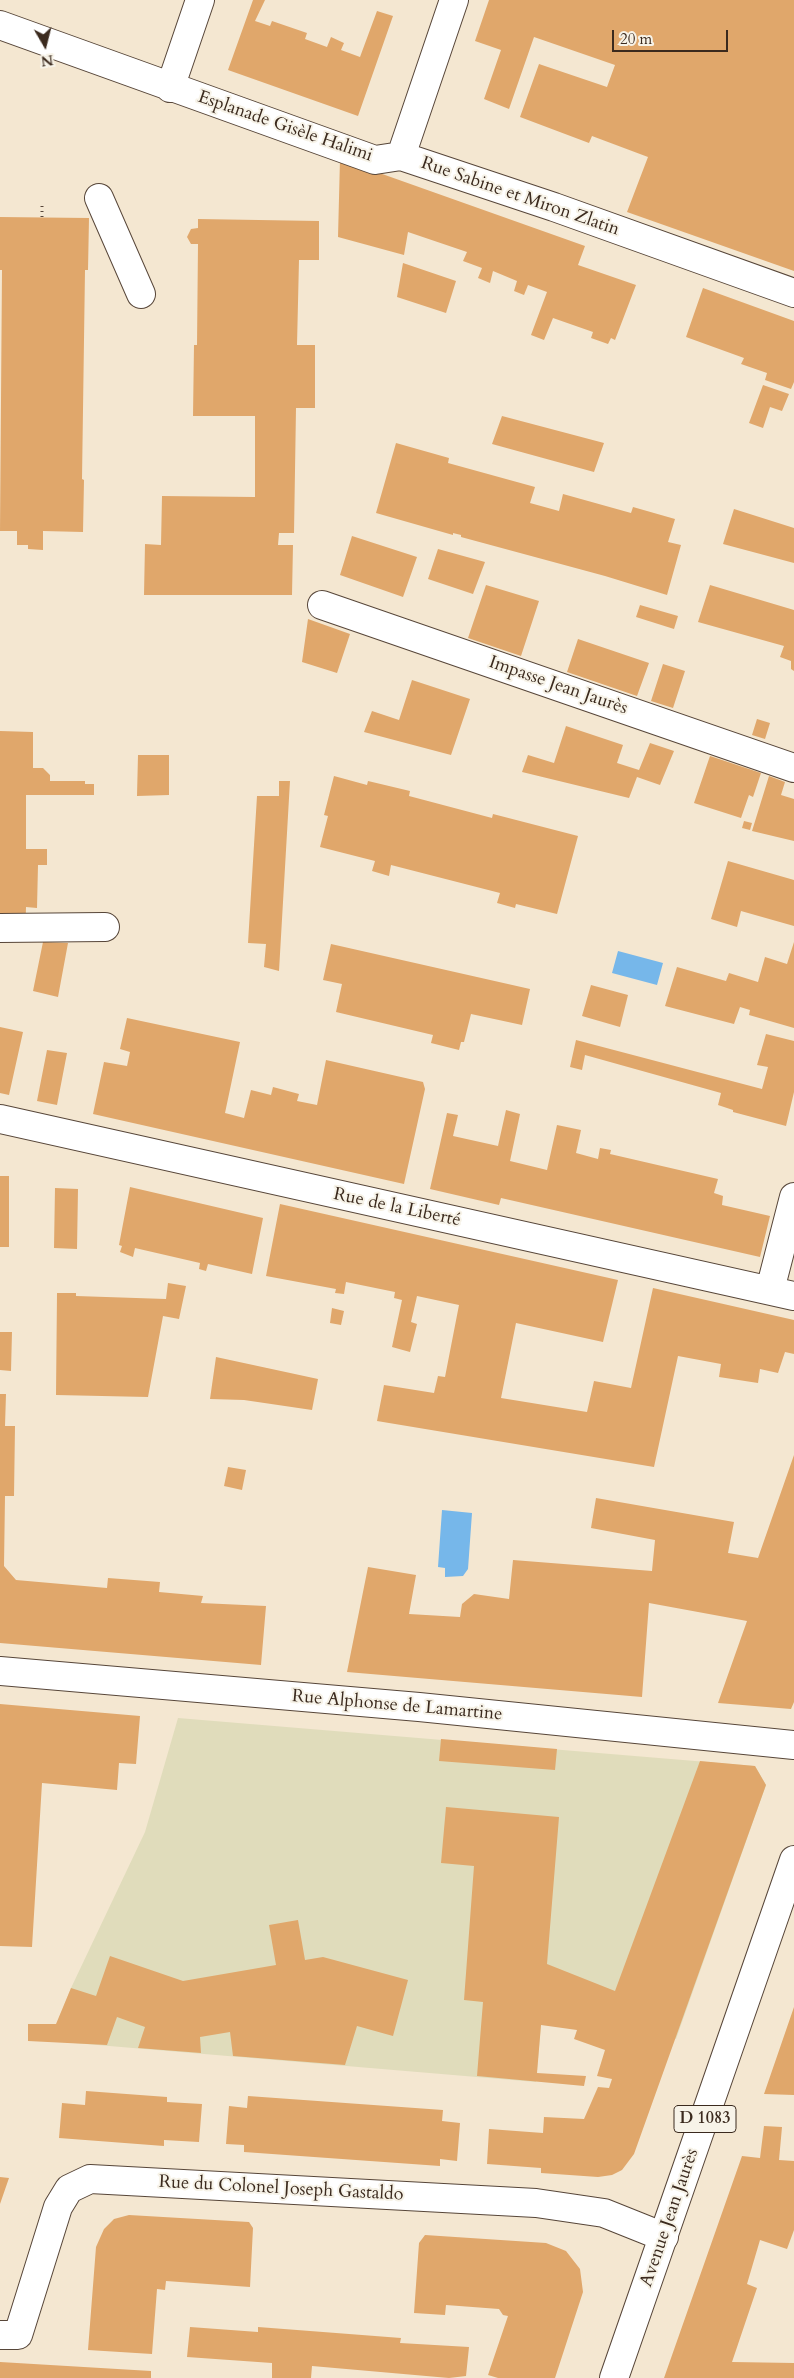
<!DOCTYPE html>
<meta charset="utf-8">
<style>
body{margin:0}
#map{position:relative;width:794px;height:2378px;overflow:hidden;background:#f4e7d1;font-family:Cardo,serif}
canvas{display:block}
.north{position:absolute;left:20px;top:20px;width:50px;height:50px;-webkit-text-stroke:4px #f7f3e8;paint-order:stroke;rotate:172deg;font-size:14px;font-weight:700;line-height:20px;text-align:center;color:#3b2a1e}
.north::after{content:'';display:block;margin:auto;width:18px;height:22px;background:#3b2a1e;clip-path:polygon(50% 0,100% 100%,50% 72%,0 100%)}
.scale{position:absolute;left:612px;top:30px;width:116px;height:22px;box-sizing:border-box;border:2px solid #3b2a1e;border-top:0;padding-left:6px;font-size:15px;line-height:18px;white-space:nowrap;color:#3b2a1e;-webkit-text-stroke:4px #f7f3e8;paint-order:stroke}
</style>
<div id="map">
<canvas width="794" height="2378"></canvas>
<div class="north">N</div>
<div class="scale">20 m</div>
</div>
<script>
const c = document.querySelector('canvas').getContext('2d');
c.lineJoin = 'round';
function paint(path, color) { c.fillStyle = color; c.fill(path, 'evenodd'); }
function stroke(path, color, width, dash) { c.strokeStyle = color; c.lineWidth = width; c.lineCap = dash ? 'butt' : 'round'; c.setLineDash(dash || []); c.stroke(path); }
function drawText(font, color, halo, rows, align = 'center') {
  c.font = font + ' Cardo,serif'; c.lineWidth = 4; c.setLineDash([]); c.textBaseline = 'middle'; c.strokeStyle = halo; c.fillStyle = color; for (const [text, x, y, turn = 0] of rows) {
    c.save(); c.translate(x, y); c.rotate((+turn || 0) * Math.PI / 180); c.textAlign = isNaN(turn) ? turn : align; if (halo) c.strokeText(text, 0, 0); c.fillText(text, 0, 0); c.restore();
  }
}
paint(new Path2D(`
 M178,1718L755,1766L766,1785L676,2039L583,2009L541,2025L536,2082L50,2041L71,1988L145,1832Z`), '#e0dcbb');
paint(new Path2D(`
 M618,951L663,963L657,985L612,973Z
 M442,1510L472,1513L468,1569L463,1576L445,1577V1568L438,1567Z`), '#76b7ea');
paint(new Path2D(`
 M253,0H265L255,21L270,26L272,21L307,33L305,39L327,47L331,37L344,43L341,50L360,57L377,11L393,16L358,116L228,70Z
 M489,0H794V271L627,212L648,157L592,136L589,143L520,117L539,64L607,87L615,65L534,37L509,109L484,99L501,50L475,41Z
 M340,159L585,246L578,265L636,285L615,340L611,338L608,344L591,338L593,332L553,318L544,340L531,335L547,292L528,285L524,295L514,291L517,281L493,271L490,283L478,278L482,268L463,261L467,252L408,232L404,255L338,237Z
 M0,217L89,218L88,270H85L82,479L84,480L83,532L43,531V550L28,549V545H17V531H0L2,270H0Z
 M198,219L319,221V260H299L297,345H315V408H296L294,533H279L278,545H293L292,595H144L145,544L161,545L162,496L255,497V416H193L194,345H197L198,244H191L187,237L191,229L198,228Z
 M403,263L456,281L446,313L397,297Z
 M703,288L794,321V382L791,389L765,380L767,373L741,364L744,358L686,337Z
 M763,385L789,394L782,411L770,407L763,428L749,423Z
 M502,416L604,443L594,472L492,444Z
 M396,443L449,458L448,463L535,487L530,503L559,511L563,494L631,513L633,507L675,519L668,542L681,545L667,595L605,576L461,537V535L453,533V535L376,513Z
 M734,509L794,528V563L723,544Z
 M352,536L417,557L403,597L340,575Z
 M438,549L485,562L473,594L428,579Z
 M486,585L539,601L521,656L468,638Z
 M710,585L794,610V671L791,669V661L780,657L784,646L698,622Z
 M640,605L678,616L674,629L636,617Z
 M308,619L350,634L337,673L302,662Z
 M578,639L649,663L637,696L567,672Z
 M663,664L685,671L673,708L651,701Z
 M412,680L470,699L451,755L364,732L372,711L399,720Z
 M757,719L770,723L765,739L752,735Z
 M566,726L623,745L617,763L639,770L650,743L674,751L660,785L637,777L629,798L522,772L528,755L554,763Z
 M0,731L33,732V768H43L50,775V781H85V784H94V795H26V849H47V865H38L37,908L26,907L25,942H0Z
 M138,755H169V795L137,796Z
 M710,756L761,773L753,797L749,795L741,818L694,803Z
 M334,776L367,785L368,781L410,791L409,796L492,818L493,814L578,836L557,914L516,904L515,908L497,903L500,893L391,865L389,876L372,871L375,861L320,847L328,816L324,815Z
 M769,776L785,782L781,795L794,799V841L752,831Z
 M279,781H290L279,971L264,967L266,944L248,943L257,796H279Z
 M744,821L752,823L750,830L742,828Z
 M728,861L794,880V926L741,911L737,927L711,919Z
 M43,942L68,943L58,997L33,991Z
 M794,942V1028L749,1015L750,1010L740,1007L734,1024L665,1006L677,967L726,981L729,973L758,982L765,957L787,964Z
 M331,944L530,989L522,1025L471,1014L464,1042H461L459,1050L431,1043L433,1035L336,1012L342,984L323,980Z
 M591,985L628,995L620,1027L582,1016Z
 M127,1018L240,1042L225,1113L244,1118L251,1090L271,1095L273,1087L299,1094L297,1101L317,1105L326,1060L423,1082L425,1089L404,1184L93,1114L104,1062L127,1066L130,1052L120,1049Z
 M0,1027L23,1032L9,1095L0,1093Z
 M766,1034L794,1041V1092L786,1126L733,1112V1110L718,1105L721,1093L585,1055L582,1070L570,1067L576,1040L762,1089L768,1067L757,1065Z
 M47,1050L67,1053L57,1105L37,1101Z
 M506,1110L520,1114L510,1161L547,1170L557,1125L581,1130L576,1153L598,1159L600,1148L611,1150L610,1154L718,1179L714,1193L723,1196L722,1205L770,1216L760,1257L501,1198L499,1205L430,1189L447,1113L458,1115L453,1136L498,1146Z
 M0,1176H9V1247H0Z
 M130,1187L263,1218L252,1274L208,1264L206,1271L199,1269L200,1263L135,1248L133,1257L120,1252L122,1246L119,1245Z
 M55,1188L78,1189L77,1249L54,1248Z
 M280,1204L618,1280L603,1342L516,1323L501,1398L587,1412L594,1381L631,1388L653,1288L794,1320V1354L785,1352L778,1373L760,1369L758,1383L719,1377L721,1364L678,1356L654,1467L377,1421L384,1385L434,1393L438,1376L445,1377L459,1305L417,1296L411,1322L417,1324L410,1352L392,1347L402,1300L394,1298L395,1292L346,1282L344,1294L335,1293L336,1289L266,1276Z
 M168,1283L186,1286L179,1319L163,1316L148,1397L56,1395L57,1293H76V1296L166,1299Z
 M332,1308L344,1311L341,1325L330,1323Z
 M0,1332H12L11,1371L0,1370Z
 M216,1357L318,1379L312,1410L244,1400L210,1399Z
 M0,1394H6L5,1426H15L14,1496H5L4,1566L16,1580L107,1588L108,1578L160,1582L159,1592L203,1596L201,1603L266,1606L261,1665L0,1643Z
 M794,1455V1702L791,1709L718,1703L747,1621L649,1603L642,1697L347,1672L368,1567L416,1575L409,1614L460,1617L462,1604L474,1594L509,1599L513,1560L652,1571L655,1540L591,1528L596,1498L734,1522L728,1553L758,1558Z
 M228,1467L246,1470L242,1490L224,1486Z
 M0,1704L140,1716L136,1764L119,1763L117,1790L42,1783L32,1947L0,1946Z
 M441,1739L557,1749L555,1770L439,1761Z
 M700,1761L755,1766L766,1785L634,2154L622,2170L612,2175L598,2177L541,2173V2168L487,2164L489,2129L543,2133L544,2117L584,2119L598,2087L609,2088L612,2079L597,2076L605,2050L574,2039L577,2030L541,2025L537,2073L586,2076L584,2086L477,2076L483,2002L464,2000L474,1866L441,1863L446,1807L559,1817L547,1964L615,1991Z
 M298,1920L305,1960L323,1957L408,1980L393,2036L357,2026L345,2065L233,2056L230,2032L200,2037L201,2053L138,2048L145,2027L117,2017L107,2045L28,2041V2024H56L71,1988L96,1996L110,1956L183,1981L276,1965L269,1925Z
 M794,2007V2095L764,2094Z
 M86,2091L167,2097V2102L202,2104L199,2142L164,2140V2146L59,2138L62,2103L85,2105Z
 M248,2096L443,2110L442,2121L460,2123L457,2161L440,2159V2166L244,2152V2145L226,2144L229,2106L247,2108Z
 M764,2126L782,2127L779,2160L794,2161V2230L787,2249L760,2240L747,2284L757,2288L732,2362L794,2363V2378H664L742,2156L760,2158Z
 M0,2177L9,2178L0,2204Z
 M129,2215L249,2222L253,2228L250,2287L166,2281L165,2290L157,2289L152,2354L88,2350L96,2247L104,2229L114,2219Z
 M425,2235L546,2243L566,2251L580,2269L583,2292L555,2378H498L488,2375L508,2316L503,2315L499,2309L446,2305L445,2315L414,2313L419,2243Z
 M190,2327L258,2332V2327L401,2338L400,2343L469,2347L466,2376L449,2378L312,2366L311,2378H272V2363L187,2357Z
 M0,2362L151,2371V2378H0Z`), '#e0a76b');
const minor = new Path2D(`
 M0,25L375,160L401,156L554,207L794,293
 M170,88L200,0
 M401,156L454,0
 M99,198L141,294
 M322,605L794,768
 M0,928L105,927
 M0,1119L794,1296
 M770,1290L794,1197
 M0,1671L419,1707L794,1745
 M0,2335H18L58,2207L69,2189L90,2179L536,2203L604,2213L664,2237`);
const major = new Path2D(`
 M614,2378L794,1860`);
stroke(minor, '#574639', 30);
stroke(major, '#574639', 30);
stroke(new Path2D(`
 M42,217V206`), '#574639', 3, [1, 4]);
stroke(minor, '#fff', 28);
stroke(major, '#fff', 28);
for (const [x, y, w] of [
 [705,2119,62]
]) { const box = new Path2D(); box.roundRect(x - w / 2, y - 13.5, w, 27, 4); c.fillStyle = '#f7f3e8'; c.fill(box); stroke(box, '#3b2a1e', 1); }
drawText('bold 16px', '#3b2a1e', null, [
 ["D 1083",705,2119]
]);
drawText('18px', '#3b2a1e', '#f7f3e8', [
 ["Esplanade Gisèle Halimi",285,127,19],
 ["Rue Sabine et Miron Zlatin",520,197,19],
 ["Impasse Jean Jaurès",558,686,19],
 ["Rue de la Liberté",397,1208,12],
 ["Rue Alphonse de Lamartine",397,1706,5],
 ["Rue du Colonel Joseph Gastaldo",281,2189,3],
 ["Avenue Jean Jaurès",670,2218,-71]
]);
</script>
